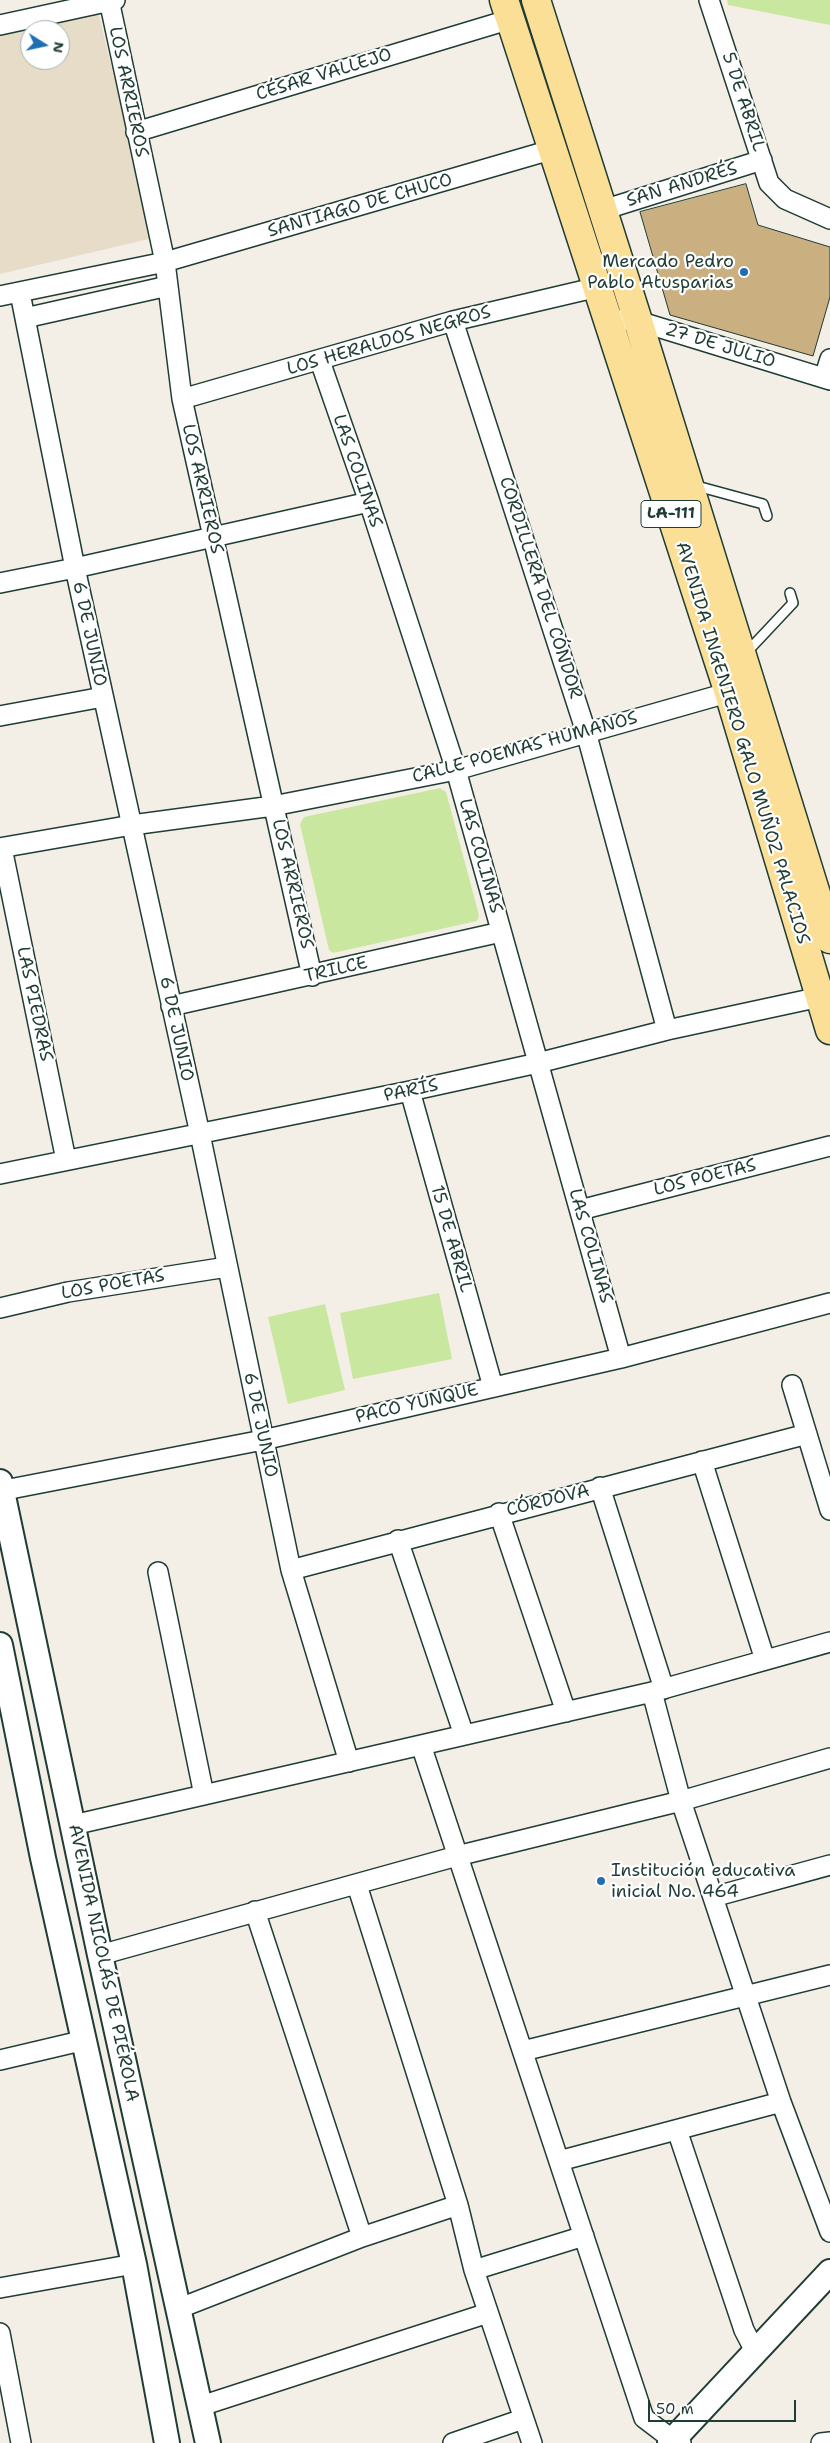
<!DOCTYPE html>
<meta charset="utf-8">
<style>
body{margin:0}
#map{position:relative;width:830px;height:2443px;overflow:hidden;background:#f4efe6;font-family:"Shantell Sans",sans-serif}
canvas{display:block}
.north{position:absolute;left:20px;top:20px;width:50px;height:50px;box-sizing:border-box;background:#fff;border:1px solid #a5b1ae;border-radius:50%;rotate:100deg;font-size:14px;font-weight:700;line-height:20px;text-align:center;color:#1f3d34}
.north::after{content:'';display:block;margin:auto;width:18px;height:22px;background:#1f6fb2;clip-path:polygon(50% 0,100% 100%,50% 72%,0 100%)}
.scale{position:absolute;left:648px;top:2400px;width:148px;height:22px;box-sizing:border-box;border:2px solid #1f3d34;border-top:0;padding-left:6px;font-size:15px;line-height:18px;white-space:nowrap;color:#1f3d34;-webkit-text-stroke:4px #fff;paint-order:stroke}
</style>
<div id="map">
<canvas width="830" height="2443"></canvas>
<div class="north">N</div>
<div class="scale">50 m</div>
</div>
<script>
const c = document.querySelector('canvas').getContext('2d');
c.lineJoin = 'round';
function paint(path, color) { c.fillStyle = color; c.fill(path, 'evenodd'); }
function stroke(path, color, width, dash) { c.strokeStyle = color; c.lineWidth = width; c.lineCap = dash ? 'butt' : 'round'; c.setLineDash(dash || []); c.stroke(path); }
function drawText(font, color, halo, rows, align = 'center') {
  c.font = font + ' "Shantell Sans",sans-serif'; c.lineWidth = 4.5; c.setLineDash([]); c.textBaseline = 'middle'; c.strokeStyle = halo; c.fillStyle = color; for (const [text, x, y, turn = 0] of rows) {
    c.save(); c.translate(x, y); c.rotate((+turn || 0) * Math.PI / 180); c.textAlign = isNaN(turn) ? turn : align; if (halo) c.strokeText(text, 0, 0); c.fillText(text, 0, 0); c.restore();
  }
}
paint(new Path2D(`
 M97,7L153,238L0,274V29ZM30,30H60V60H30Z`), '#e7dcc7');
paint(new Path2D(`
 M727,0H830V25L728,5Z
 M440,788L446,792L479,915L477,921L333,953L329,950L300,824L304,817Z
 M439,1293L452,1359L353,1379L340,1313Z
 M325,1304L345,1390L288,1404L268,1317Z`), '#cae79f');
const building = new Path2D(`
 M746,184L758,225L830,247V297L813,356L670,315L640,212Z`);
paint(building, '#caaf80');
stroke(building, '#1f3d34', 1);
const service = new Path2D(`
 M693,485L763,504L767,516
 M746,653L793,603L790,593`);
const minor = new Path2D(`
 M109,0L165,262L182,399L312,976
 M709,0L769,183L785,199L830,219
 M0,25L115,0
 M136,132L511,19
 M603,210L762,160
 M20,293L75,568L200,1134L291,1570L349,1762
 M0,296L165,262L554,149
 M25,318L168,286
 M608,319L638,321L830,380
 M453,321L586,732L667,1030
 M320,361L369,502L456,770L621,1358
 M824,378L830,359
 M182,399L453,321L598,287
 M0,583L75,568L369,502
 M0,716L103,697
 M0,848L132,825L273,806L456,770L741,689
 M2,848L66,1160
 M171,1006L501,932
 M410,1091L493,1387
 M0,1174L410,1091L538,1063L667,1030L820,997
 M580,1210L830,1146
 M0,1308L68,1292L227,1267
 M792,1385L830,1510
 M702,1461L765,1660
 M600,1487L664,1689
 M0,1491L263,1440L621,1358L830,1303
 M499,1513L566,1712
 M398,1540L464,1735
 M291,1570L807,1434
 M158,1572L204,1795
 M652,1692L681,1801L781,2102L830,2232
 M421,1745L644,2418L673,2440L681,2443
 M73,1825L652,1692L830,1642
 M357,1885L458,2205L474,2270L532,2443
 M713,1897L830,1865
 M255,1911L362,2237
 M100,1955L457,1856L681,1801L830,1758
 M523,2051L830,1975
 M0,2060L85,2040
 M677,2130L744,2330L756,2353
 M559,2161L781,2102
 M474,2270L584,2236
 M0,2288L134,2264
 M180,2308L362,2237L458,2205
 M0,2333L21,2443
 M201,2406L488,2313
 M453,2443L523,2419
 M821,2443L830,2442`);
const tertiary = new Path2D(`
 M0,1482L100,1955L208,2443
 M0,1645L43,1858L134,2264L167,2443
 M670,2443L830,2272`);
const primary = new Path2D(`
 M504,0L729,693L830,1030
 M536,0L638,321L830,939`);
stroke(service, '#1f3d34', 12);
stroke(minor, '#1f3d34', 22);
stroke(tertiary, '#1f3d34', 28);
stroke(primary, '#1f3d34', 31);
stroke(service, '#fff', 9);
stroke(minor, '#fff', 19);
stroke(tertiary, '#fff', 24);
stroke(primary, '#fbdf96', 28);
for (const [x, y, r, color] of [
 [744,272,5,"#1f6fb2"],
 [601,1881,5,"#1f6fb2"]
]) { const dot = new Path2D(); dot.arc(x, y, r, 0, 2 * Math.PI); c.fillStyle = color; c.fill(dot); stroke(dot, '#fff', 2); }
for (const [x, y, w] of [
 [671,514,60]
]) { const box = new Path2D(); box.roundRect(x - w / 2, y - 13.5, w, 27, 4); c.fillStyle = '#fff'; c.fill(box); stroke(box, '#1f3d34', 1); }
drawText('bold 16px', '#1f3d34', null, [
 ["LA-111",671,514]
]);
drawText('18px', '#1f3d34', '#fff', [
 ["CÉSAR VALLEJO",324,75,-17],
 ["LOS ARRIEROS",128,92,78],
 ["5 DE ABRIL",743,102,72],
 ["SAN ANDRÉS",682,185,-17],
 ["SANTIAGO DE CHUCO",360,206,-16],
 ["LOS HERALDOS NEGROS",389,341,-16],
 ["27 DE JULIO",720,346,17],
 ["LAS COLINAS",357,471,71],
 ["LOS ARRIEROS",202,489,77],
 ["CORDILLERA DEL CÓNDOR",540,588,72],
 ["6 DE JUNIO",89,634,78],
 ["AVENIDA INGENIERO GALO MUÑOZ PALACIOS",742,743,73],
 ["CALLE POEMAS HUMANOS",525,748,-15],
 ["LAS COLINAS",480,856,74],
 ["LOS ARRIEROS",292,884,77],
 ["TRILCE",336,970,-13],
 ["LAS PIEDRAS",34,1004,78],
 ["6 DE JUNIO",176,1029,78],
 ["PARÍS",411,1091,-12],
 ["LOS POETAS",705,1178,-14],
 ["15 DE ABRIL",451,1239,74],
 ["LAS COLINAS",590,1246,74],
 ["LOS POETAS",113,1285,-10],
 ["PACO YUNQUE",417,1404,-13],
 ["6 DE JUNIO",260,1425,78],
 ["CÓRDOVA",548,1501,-14],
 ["AVENIDA NICOLÁS DE PIÉROLA",103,1963,78]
]);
drawText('18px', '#1f3d34', '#fff', [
 ["Mercado Pedro",734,262],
 ["Pablo Atusparias",734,283],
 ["Institución educativa",611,1871,"left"],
 ["inicial No. 464",611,1892,"left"]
], 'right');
</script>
